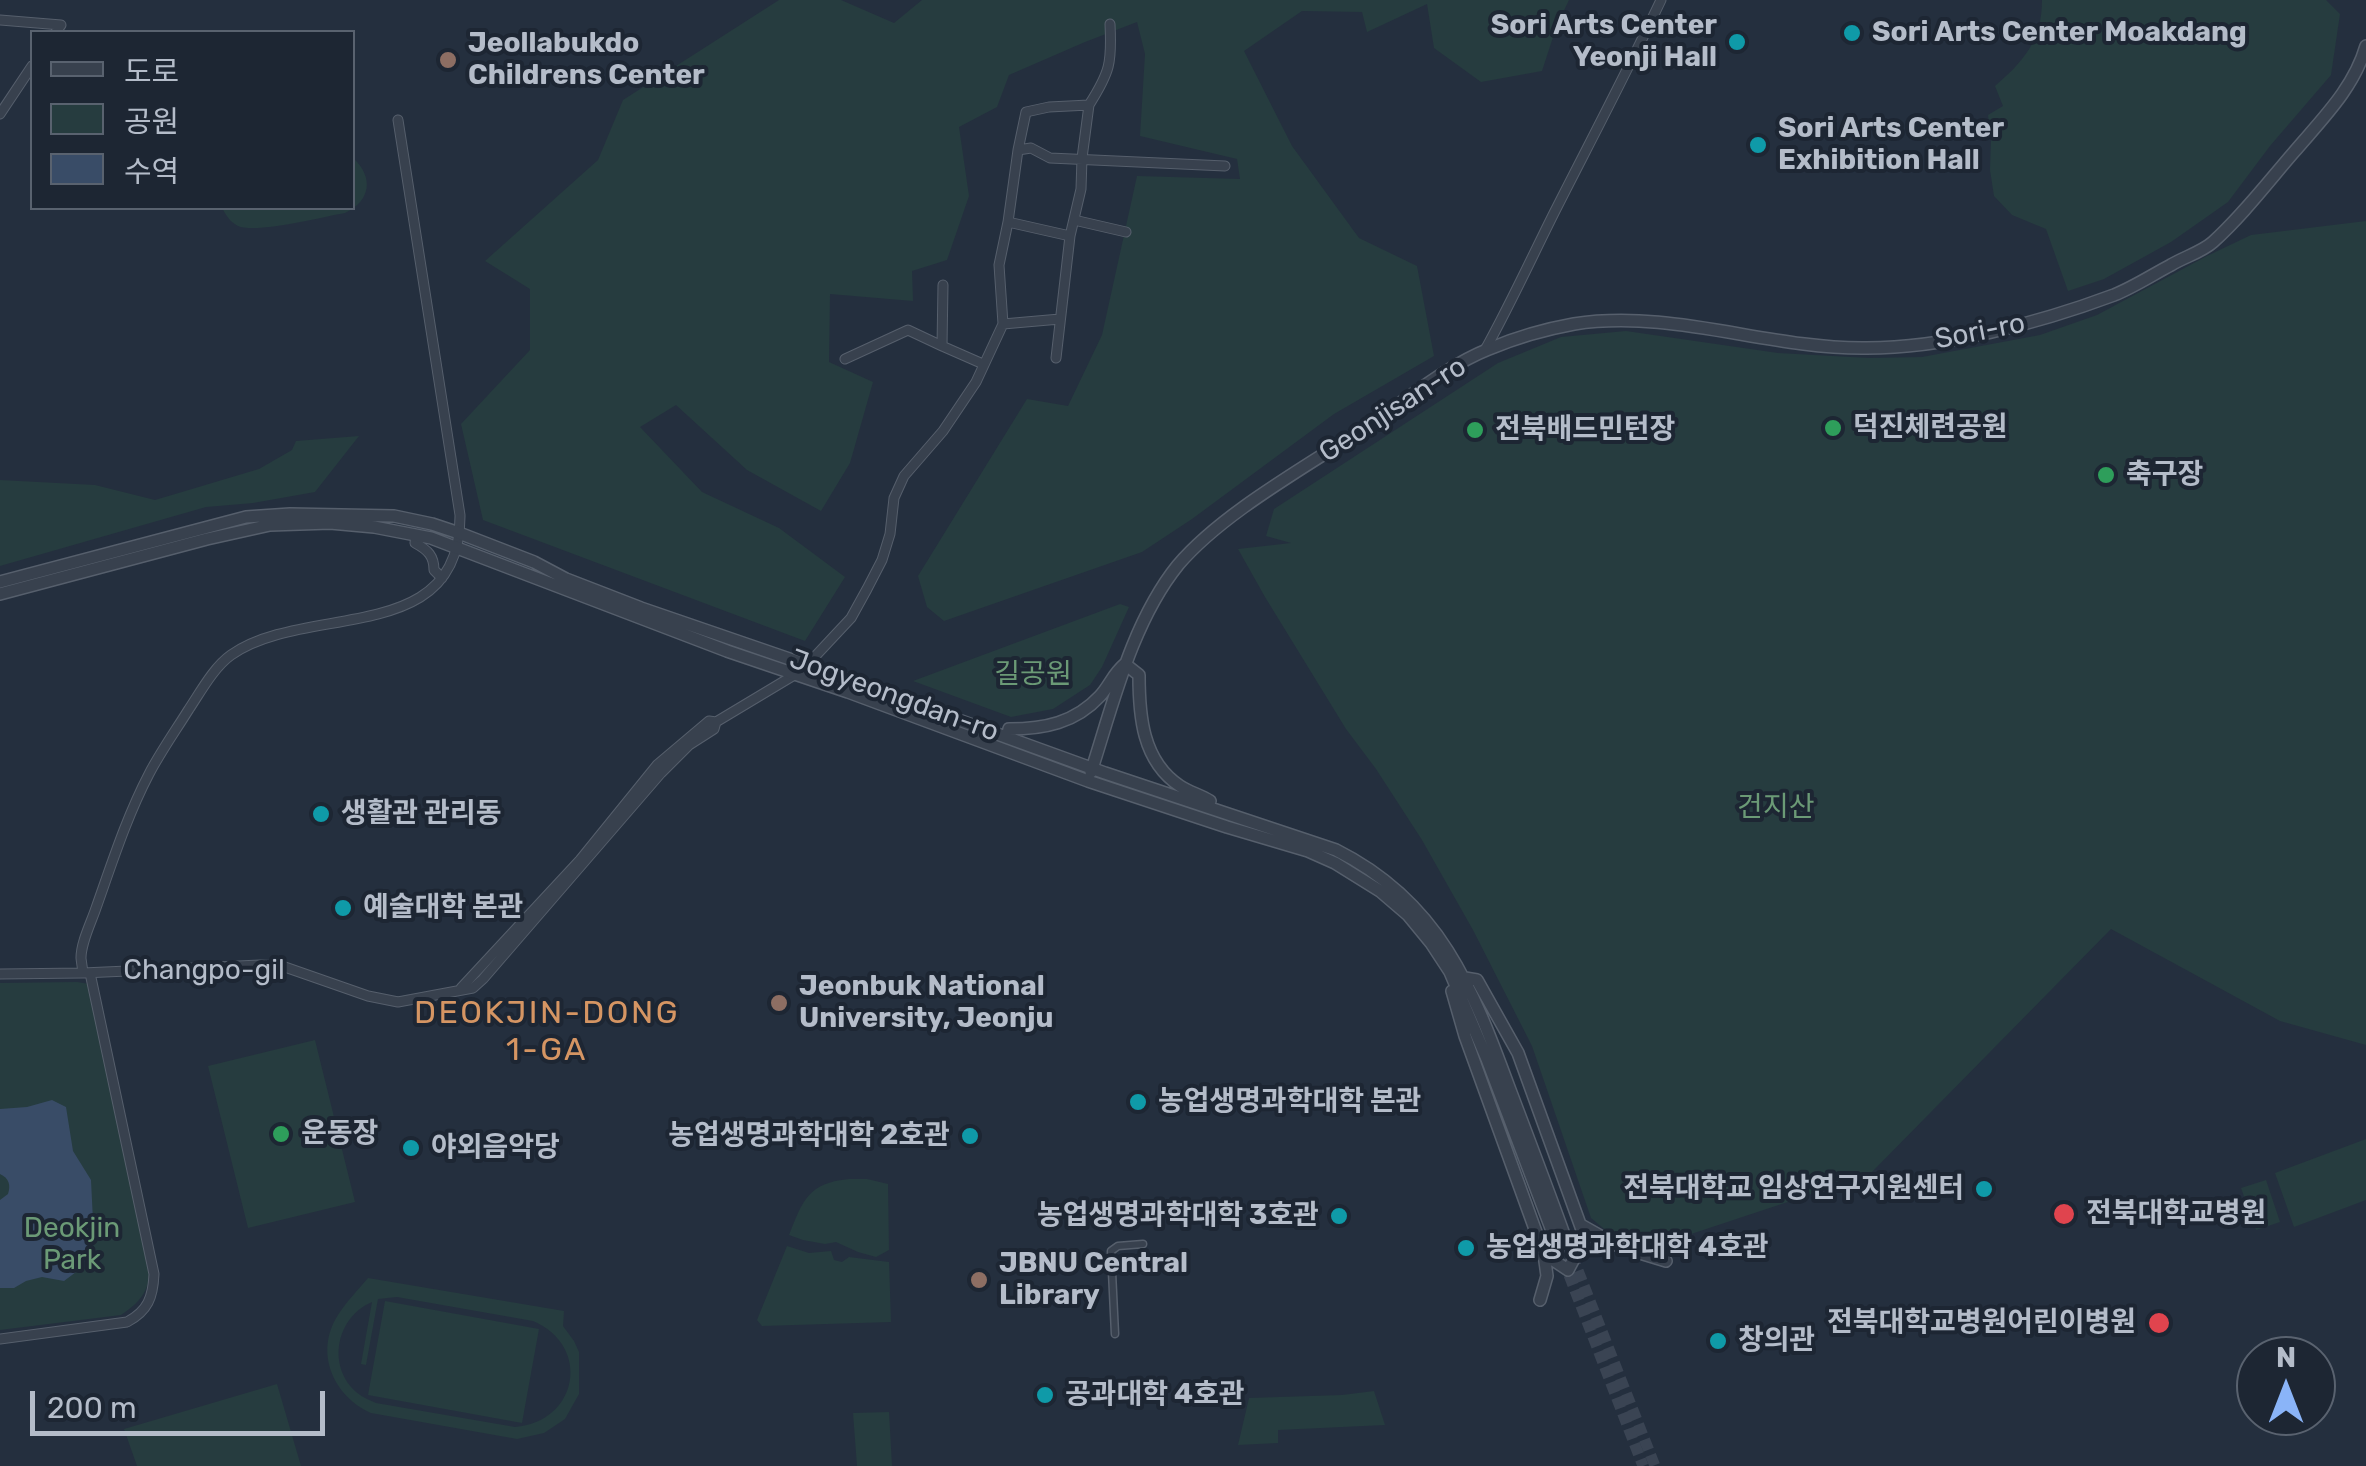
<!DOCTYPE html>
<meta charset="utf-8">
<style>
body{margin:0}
#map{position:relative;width:2366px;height:1466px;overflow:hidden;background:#242f3e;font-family:Rubik,"Noto Sans KR",sans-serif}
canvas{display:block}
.legend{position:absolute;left:30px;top:30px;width:325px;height:180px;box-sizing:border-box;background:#1d2633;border:2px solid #59626f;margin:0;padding:12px 18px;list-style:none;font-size:30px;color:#b4bcc9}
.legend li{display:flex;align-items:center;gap:20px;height:50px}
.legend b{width:50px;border:2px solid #59626f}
.north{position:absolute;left:2236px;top:1336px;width:100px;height:100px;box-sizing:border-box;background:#1d2633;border:2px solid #59626f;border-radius:50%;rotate:0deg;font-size:28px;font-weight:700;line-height:40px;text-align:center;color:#b4bcc9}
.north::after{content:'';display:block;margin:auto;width:35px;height:45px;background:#8ab4f8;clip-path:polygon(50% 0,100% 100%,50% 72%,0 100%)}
.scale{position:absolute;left:30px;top:1391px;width:295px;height:45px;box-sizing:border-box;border:5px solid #b4bcc9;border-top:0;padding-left:12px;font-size:30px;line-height:35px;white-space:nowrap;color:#b4bcc9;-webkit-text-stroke:8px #1d2633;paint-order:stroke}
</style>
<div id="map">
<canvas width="2366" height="1466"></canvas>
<ul class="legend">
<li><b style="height:12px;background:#38414e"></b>도로</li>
<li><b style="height:28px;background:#263c3f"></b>공원</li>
<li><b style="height:28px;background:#394c67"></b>수역</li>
</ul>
<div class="north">N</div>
<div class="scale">200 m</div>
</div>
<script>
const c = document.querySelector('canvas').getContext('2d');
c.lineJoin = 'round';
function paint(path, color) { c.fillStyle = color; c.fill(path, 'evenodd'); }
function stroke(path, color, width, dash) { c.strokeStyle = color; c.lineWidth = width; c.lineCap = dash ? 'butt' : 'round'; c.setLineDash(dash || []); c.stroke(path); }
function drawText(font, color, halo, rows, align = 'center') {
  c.font = font + ' Rubik,"Noto Sans KR",sans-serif'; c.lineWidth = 8; c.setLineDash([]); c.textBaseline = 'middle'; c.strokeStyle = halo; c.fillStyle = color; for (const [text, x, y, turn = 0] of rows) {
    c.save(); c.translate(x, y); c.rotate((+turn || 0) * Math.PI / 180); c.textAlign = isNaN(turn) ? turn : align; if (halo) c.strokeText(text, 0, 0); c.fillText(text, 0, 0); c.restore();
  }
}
paint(new Path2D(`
 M779,0H841L894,23L922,0H1569L1557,25L1542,71L1481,82L1434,48L1427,4L1367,32L1362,12L1302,11L1244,51L1292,146L1359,238L1417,266L1434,356L1334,414L1192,519L1142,552L944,621L927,607L918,576L1027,399L1068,406L1102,335L1137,176L1240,179L1237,159L1140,136L1145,54L1137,22L1085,42L1009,75L997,107L959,127L969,196L947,260L912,271L913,301L830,294L829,362L873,382L850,463L821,511L747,470L676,405L640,427L702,492L779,528L845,577L805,641L483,520L461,424L530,350V289L485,261L598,160L623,100Z
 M2042,0H2326L2340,14L2331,75L2270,146L2228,202L2171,242L2104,279L2068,291L2046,229L2012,215L1994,196L1990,170L1991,140L1988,115L2003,106L1995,86C2024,61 2042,40 2042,0Z
 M353,158C374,177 371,201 345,213C322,217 256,234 238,226C230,222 226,215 222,208H352Z
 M2366,221V1045L2280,1021L2111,929L1869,1175L1655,1246C1623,1247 1614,1237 1591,1218L1532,1046L1473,930L1422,840L1376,769L1346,729L1265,597L1238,549L1291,543L1266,536L1274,509L1498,363L1561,337L1626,331L1778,353L1869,358L1922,357L2040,335L2097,315L2207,256L2251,235Z
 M359,436L315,492L253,503L206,507L0,566V480L95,485L155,500L259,469L292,450L296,441Z
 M1120,604L1129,607L1102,667L1090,685L1053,709L1011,717L913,681Z
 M77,982L89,984L150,1270C149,1292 139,1303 121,1315L0,1330V983Z
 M315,1040L355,1202L248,1228L208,1066Z
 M2366,1139V1200L2294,1227L2275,1173Z
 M849,1179H867L888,1184L889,1250L876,1257L858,1252L836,1242L825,1244L803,1240L789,1235C803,1200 808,1183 849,1179Z
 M2266,1180L2280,1222L2256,1230L2241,1188Z
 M787,1246L809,1253L831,1251L834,1260L842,1262L849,1257L889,1262L891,1322L762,1326L757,1320Z
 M368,1278L564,1311L563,1326L574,1341L579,1352V1394L565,1419L544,1433L517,1439L371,1413C333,1396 314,1352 338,1315C346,1302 358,1290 368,1278ZM397,1297L533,1321C592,1346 578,1422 515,1427L376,1403C369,1400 360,1396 355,1391C326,1363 338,1316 372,1302L361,1364L366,1365L378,1299Z
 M385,1301L539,1329L522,1423L368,1395Z
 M277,1384L301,1466H137L124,1429Z
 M1374,1391L1385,1425L1278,1430V1443L1238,1445L1249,1398L1342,1395Z
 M889,1412L892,1466H857L853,1413Z`), '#263c3f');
paint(new Path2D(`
 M52,1100L66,1107L73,1151L91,1180L93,1221V1239L85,1261L76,1272L64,1281L42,1277L26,1281L14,1288H0V1200L8,1194C11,1185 9,1178 0,1174V1109L27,1107Z`), '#394c67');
stroke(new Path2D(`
 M1566,1240L1655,1466
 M1557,1244L1643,1466`), '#3a4453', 11, [11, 5.5]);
const pedestrian = new Path2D(`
 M1115,1334L1111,1251L1118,1246L1143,1244`);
const minor = new Path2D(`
 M0,20L61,25L56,32
 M0,114L32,66
 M1018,150L1031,148L1050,158L1225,166
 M1074,220L1126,232
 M1008,222L1018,150L1026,112L1049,107L1089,105C1110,72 1112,63 1110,24
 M943,285L942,346L983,364
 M1003,324L1060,319
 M1485,350C1510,305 1531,259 1554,213C1590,142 1627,72 1661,0
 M1056,358L1070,236L1081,189L1082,158L1089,105
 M845,359L908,330L942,346
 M416,535L415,543C428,550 434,556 434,570L442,578
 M83,973C83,972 81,959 81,958C81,942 91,923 96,908C112,863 127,816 149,774C161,751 176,730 189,709C201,691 214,667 231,655C306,602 461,648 460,515L398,120
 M0,974L83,973L260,965L282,966L368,996L398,1002L473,988L483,979L661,773L689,745L714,729L716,722
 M461,988L580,860L657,765L709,721L716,722L796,674L807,665L851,618L867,589L882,560L890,534L894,498L904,476L943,431L976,382L1003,324L999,265L1008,222L1070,236
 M0,1339L127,1322C148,1311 153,1297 154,1274L90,973`);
const tertiary = new Path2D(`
 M0,582L246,517L290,514L394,516L432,524L459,533L534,562L566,579L641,608L807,665L1105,773L1336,850C1440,902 1472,987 1510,1090C1529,1140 1548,1190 1566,1240
 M0,594L207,539L270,525L330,523L374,527L431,538L727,651L848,692L1088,781L1227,827L1308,851L1335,863L1380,891L1408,915L1431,943L1450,972L1487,1059L1557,1244
 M1007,737L1009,729C1044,729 1075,723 1100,696C1110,685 1113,674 1125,664L1139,675C1139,715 1142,761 1180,786C1189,792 1200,795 1210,801
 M1091,772C1113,704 1132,622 1178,565C1223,512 1308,466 1366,427C1405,401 1446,366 1489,349C1515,338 1546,329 1574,324C1671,309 1766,348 1862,348C1942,349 2039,323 2114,295C2134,287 2152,275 2171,265C2184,257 2202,252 2213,242C2243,215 2268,182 2294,152C2322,119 2354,88 2366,46
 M1465,978L1477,980L1518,1053L1585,1238L1568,1270L1544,1254
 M1452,991L1465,1036L1544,1254L1547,1276L1540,1300
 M1581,1225L1620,1247L1666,1261`);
stroke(pedestrian, '#565f6c', 9);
stroke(minor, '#565f6c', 11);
stroke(tertiary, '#565f6c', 14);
stroke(pedestrian, '#38414e', 6);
stroke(minor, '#38414e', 9);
stroke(tertiary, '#38414e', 11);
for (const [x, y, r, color] of [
 [1852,33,10,"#0f9aa8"],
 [1737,42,10,"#0f9aa8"],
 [448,60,10,"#8d6e63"],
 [1758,145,10,"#0f9aa8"],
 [1833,428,10,"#2e9e5b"],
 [1475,430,10,"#2e9e5b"],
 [2106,475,10,"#2e9e5b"],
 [321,814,10,"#0f9aa8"],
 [343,908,10,"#0f9aa8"],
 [779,1003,10,"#8d6e63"],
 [1138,1102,10,"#0f9aa8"],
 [281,1134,10,"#2e9e5b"],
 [970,1136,10,"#0f9aa8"],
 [411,1148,10,"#0f9aa8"],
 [1984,1189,10,"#0f9aa8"],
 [2064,1214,12,"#e0444e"],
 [1339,1216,10,"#0f9aa8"],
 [1466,1248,10,"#0f9aa8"],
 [979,1280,10,"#8d6e63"],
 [2159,1323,12,"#e0444e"],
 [1718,1341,10,"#0f9aa8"],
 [1045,1395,10,"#0f9aa8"]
]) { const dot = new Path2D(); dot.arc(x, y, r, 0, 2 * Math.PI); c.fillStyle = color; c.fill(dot); stroke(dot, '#1d2633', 4); }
drawText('bold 28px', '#b4bcc9', '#1d2633', [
 ["Sori Arts Center",1717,26,"right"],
 ["Yeonji Hall",1717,58,"right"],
 ["Sori Arts Center Moakdang",1872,33],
 ["Jeollabukdo",468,44],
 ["Childrens Center",468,76],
 ["Sori Arts Center",1778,129],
 ["Exhibition Hall",1778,161],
 ["덕진체련공원",1853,428],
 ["전북배드민턴장",1495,430],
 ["축구장",2126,475],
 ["생활관 관리동",341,814],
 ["예술대학 본관",363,908],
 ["Jeonbuk National",799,987],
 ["University, Jeonju",799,1019],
 ["농업생명과학대학 본관",1158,1102],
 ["운동장",301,1134],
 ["농업생명과학대학 2호관",950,1136,"right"],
 ["야외음악당",431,1148],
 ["전북대학교 임상연구지원센터",1964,1189,"right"],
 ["전북대학교병원",2086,1214],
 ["농업생명과학대학 3호관",1319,1216,"right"],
 ["농업생명과학대학 4호관",1486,1248],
 ["JBNU Central",999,1264],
 ["Library",999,1296],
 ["전북대학교병원어린이병원",2136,1323,"right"],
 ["창의관",1738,1341],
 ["공과대학 4호관",1065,1395]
], 'left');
drawText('28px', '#b4bcc9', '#1d2633', [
 ["Sori-ro",1980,332,-11],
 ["Geonjisan-ro",1393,410,-33],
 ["Jogyeongdan-ro",894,696,20],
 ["Changpo-gil",204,971]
]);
drawText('28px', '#6b9a76', '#1d2633', [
 ["길공원",1033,675],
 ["건지산",1776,808],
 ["Deokjin",72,1229],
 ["Park",72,1261]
]);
c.letterSpacing = '2.5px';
drawText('32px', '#d59563', '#1d2633', [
 ["DEOKJIN-DONG",547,1014],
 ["1-GA",547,1051]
]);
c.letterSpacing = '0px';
</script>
